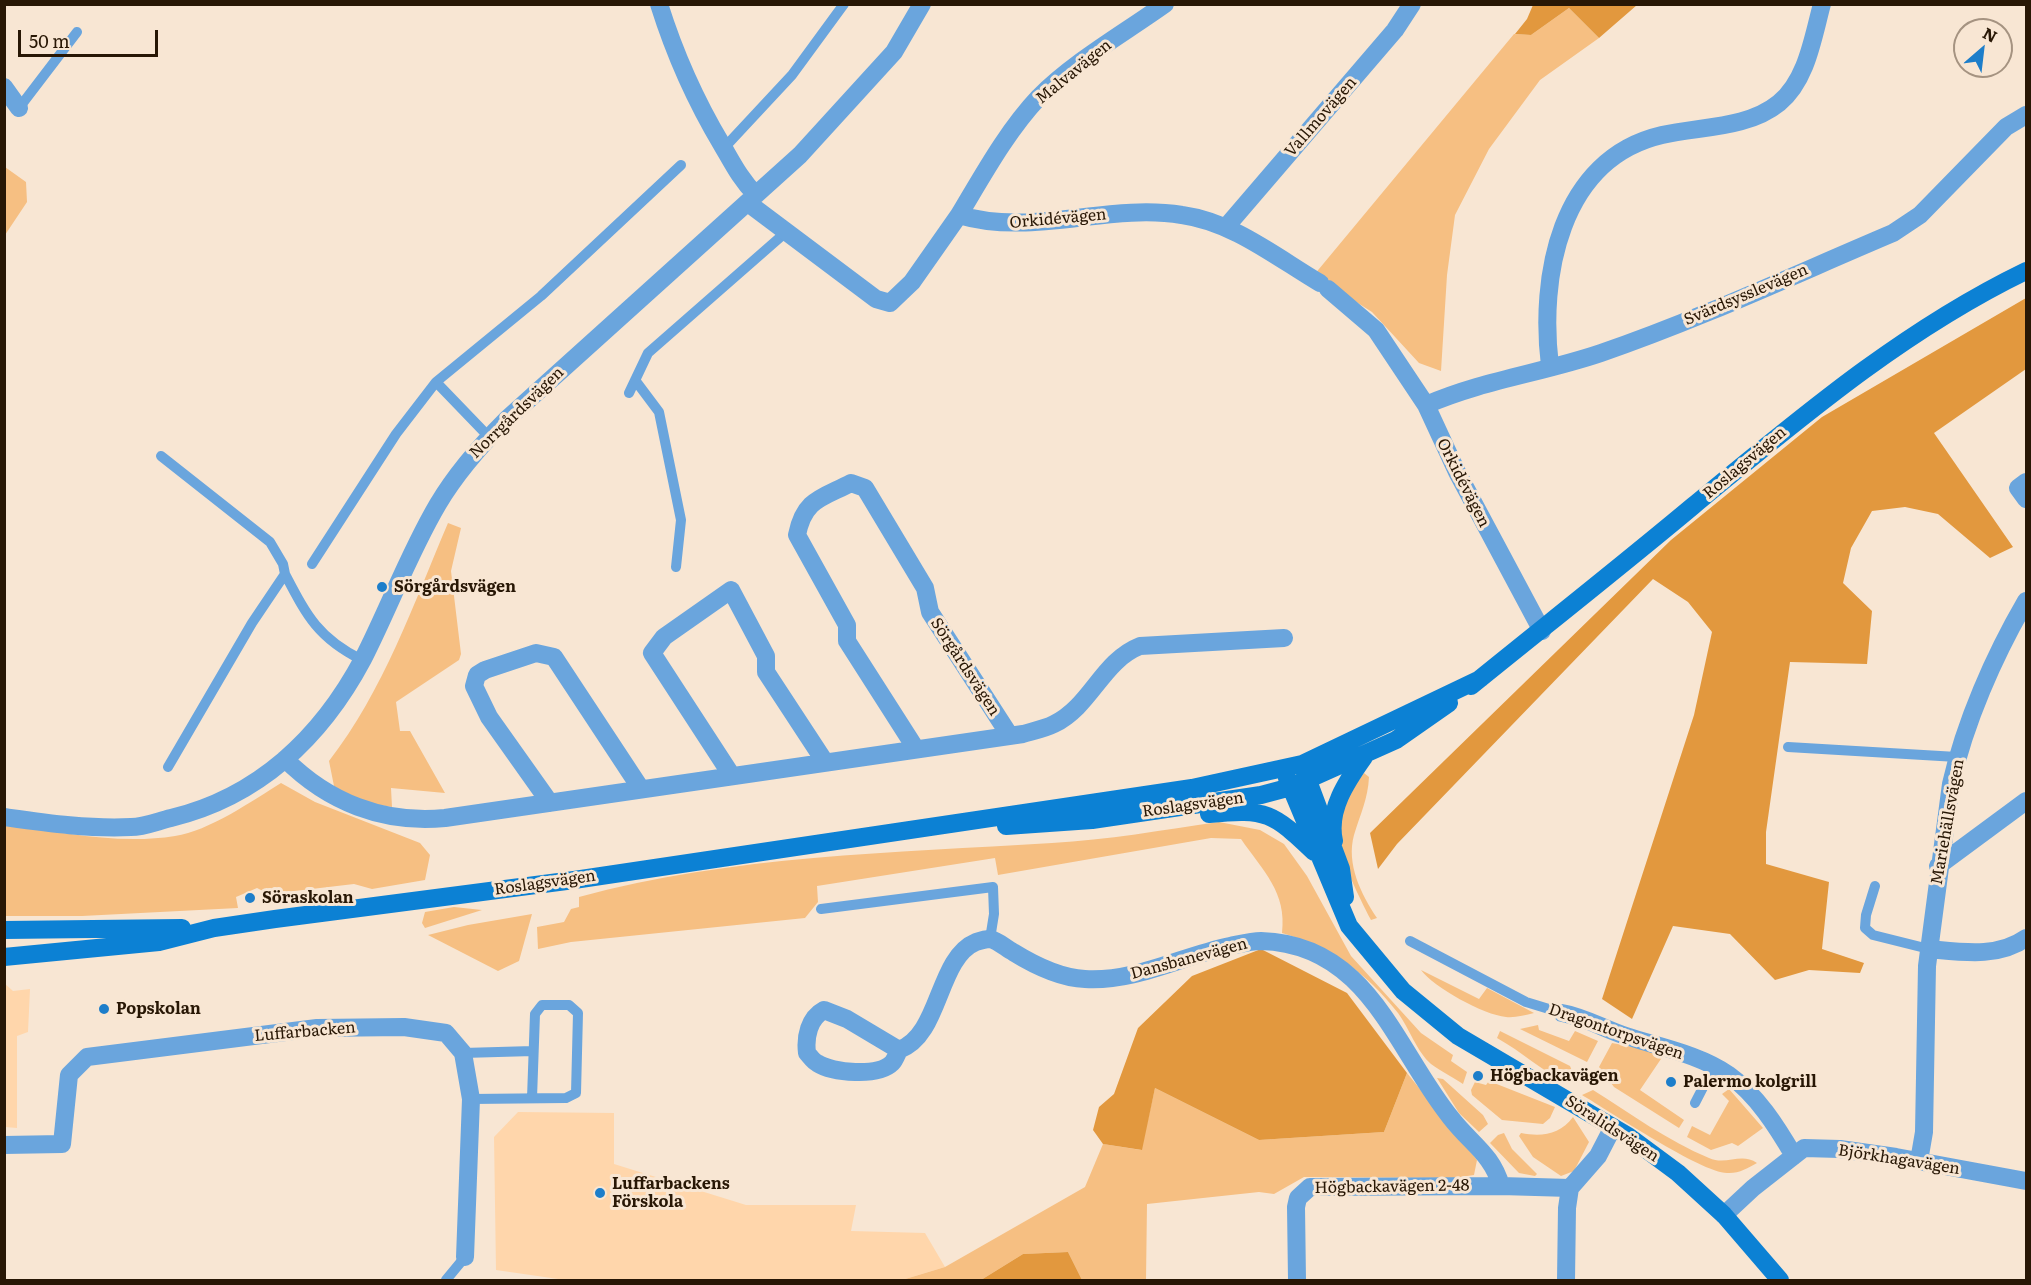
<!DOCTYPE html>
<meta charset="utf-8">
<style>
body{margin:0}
#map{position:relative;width:2031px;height:1285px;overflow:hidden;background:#f8e6d3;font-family:Literata,serif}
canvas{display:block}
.frame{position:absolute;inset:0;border:6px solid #281705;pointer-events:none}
.north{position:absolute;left:1953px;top:18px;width:60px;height:60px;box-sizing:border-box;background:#f8e6d3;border:2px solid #a59381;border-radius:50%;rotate:28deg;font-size:16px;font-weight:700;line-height:24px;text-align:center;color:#281705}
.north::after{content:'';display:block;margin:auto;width:21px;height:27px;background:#1d7eca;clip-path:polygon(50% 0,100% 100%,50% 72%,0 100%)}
.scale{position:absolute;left:18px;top:30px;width:140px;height:27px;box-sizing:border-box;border:3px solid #281705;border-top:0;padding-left:8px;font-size:18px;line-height:21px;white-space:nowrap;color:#281705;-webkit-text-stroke:4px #f8e6d3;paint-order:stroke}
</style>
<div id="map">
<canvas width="2031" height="1285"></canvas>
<div class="frame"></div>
<div class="north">N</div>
<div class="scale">50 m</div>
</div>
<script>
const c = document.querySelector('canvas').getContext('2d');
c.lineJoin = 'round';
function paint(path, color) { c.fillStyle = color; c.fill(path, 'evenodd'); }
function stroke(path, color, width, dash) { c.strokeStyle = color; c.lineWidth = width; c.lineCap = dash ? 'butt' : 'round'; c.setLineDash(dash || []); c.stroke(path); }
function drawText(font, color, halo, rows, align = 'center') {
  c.font = font + ' Literata,serif'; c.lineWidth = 6; c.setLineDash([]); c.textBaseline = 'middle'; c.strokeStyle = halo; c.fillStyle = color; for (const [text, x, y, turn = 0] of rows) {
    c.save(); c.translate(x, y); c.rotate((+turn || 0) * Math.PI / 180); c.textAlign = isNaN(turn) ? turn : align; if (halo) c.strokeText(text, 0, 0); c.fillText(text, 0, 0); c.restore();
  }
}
paint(new Path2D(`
 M4,983L13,991L30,989L28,1032L17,1036V1128L5,1127Z
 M518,1112L614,1113V1164L746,1205H856L851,1231L925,1233L945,1267L902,1280H565L496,1270L494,1137Z`), '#ffd6ab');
paint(new Path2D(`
 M1569,8L1599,38L1540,80L1489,149L1455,215L1447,275L1441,371L1419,363L1372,312L1314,275L1514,34L1531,35Z
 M5,167L26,182L27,202L5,235Z
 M448,523L461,528L451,571L461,654L459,660L396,702L400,731H410L445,793L391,788L392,807L355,801L334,786L329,761C383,692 414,603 448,523Z
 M1364,773L1369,777C1368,799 1360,815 1354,835C1346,864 1361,894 1377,918L1371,920C1344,866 1322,826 1364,773Z
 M281,783L315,802L420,843L430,855L425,880L372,889L354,884L269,894L257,888L236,897L238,908L82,916H5V824C60,832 119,845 175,836C209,831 252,801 281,783Z
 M1219,822L1260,830L1284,844L1307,876L1351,956L1421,1033L1453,1055L1451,1061L1467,1072L1463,1084C1453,1077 1440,1071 1431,1064C1417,1052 1409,1028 1398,1013C1367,973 1330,947 1282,933C1287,892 1263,871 1241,839L1211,838L998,875L995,858L817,886L818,902L805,918L571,942L538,949L537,927L564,922L571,909L579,907V897C733,855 893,853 1052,843C1107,840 1163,830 1219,822Z
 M454,907L482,910L425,928L422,923L425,912Z
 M532,914L519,961L498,971L428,935L468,925Z
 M1421,970L1479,999L1487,988L1534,1013C1525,1015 1515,1018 1506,1017C1484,1015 1433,987 1421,970Z
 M1538,1025L1539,1030L1569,1041L1575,1031L1598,1041L1587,1062L1520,1029Z
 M1500,1031L1570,1066L1572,1071L1566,1083C1541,1070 1522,1052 1497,1038Z
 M1612,1043L1665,1053L1640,1090L1684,1120L1679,1128L1614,1087L1599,1067Z
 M1407,1073L1477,1160L1474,1175L1454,1178L1304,1177L1274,1194L1259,1192L1147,1204L1146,1280H1082L1068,1252L1023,1254L981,1280H902L945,1267L1085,1187L1103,1144L1141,1150L1155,1088L1259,1140L1384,1132Z
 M1437,1078L1443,1079L1483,1115L1488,1124L1479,1132L1459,1113Z
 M1489,1081L1555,1107L1550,1118L1543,1124L1502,1120L1472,1095L1471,1090L1475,1082L1486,1085Z
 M1729,1089L1763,1128L1738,1146L1732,1143L1711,1150L1687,1137L1692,1126L1710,1135L1729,1101L1722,1094Z
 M1593,1090C1631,1114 1668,1141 1709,1158C1726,1166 1741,1152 1757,1163C1748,1168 1738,1174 1727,1173C1702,1173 1609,1111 1582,1095Z
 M1573,1117L1589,1142L1574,1171L1561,1176L1533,1157L1519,1136L1521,1133C1541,1137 1560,1135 1573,1117Z
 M1504,1133L1512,1149L1537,1174L1535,1176L1519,1173L1490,1143L1498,1135Z`), '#f6bf82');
paint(new Path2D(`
 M1533,5V4L1637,5L1599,38L1569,8L1531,35L1515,34L1527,19Z
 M2026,298V369L1934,433L2013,547L1990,558L1938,514L1905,507L1872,511L1851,548L1843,583L1872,611L1867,664L1790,662L1766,832V864L1829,882L1822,949L1864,963L1860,973L1809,970L1775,980L1730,934L1673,926L1632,1019L1602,999L1694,715L1712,632L1688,602L1653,579L1397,844L1378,869L1370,833L1671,540L1822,417Z
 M1261,949L1347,993L1407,1073L1384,1132L1259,1140L1155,1088L1142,1150L1103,1144L1093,1130L1099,1107L1114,1094L1138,1028L1192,976Z
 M1068,1252L1082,1280H981L1023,1254Z`), '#e2983e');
stroke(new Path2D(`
 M19,108L77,32
 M724,148L792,75L844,4
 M635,380L659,412L681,520L676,567
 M436,382L489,437
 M629,393L648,353L785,233
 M161,456L270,542L283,564L285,574
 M312,564L396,434L436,382L541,296L681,165
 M1788,747L1957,757
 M168,767L252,623L285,574C307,616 318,638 362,660
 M1875,886L1866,915L1865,928L1873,935L1929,949
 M821,909L993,887L994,914L990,939
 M1410,941L1526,1002L1562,1013
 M463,1053L533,1051
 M471,1099L566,1098L576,1093L578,1013L569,1005H542L535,1014L532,1098
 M1695,1103L1714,1066
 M446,1280L465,1257`), '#6aa5dd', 10);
stroke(new Path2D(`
 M659,4C675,55 695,100 722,145C733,164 741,180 756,195
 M4,87L19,108
 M748,203L876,299L890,303L912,282L959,215C1033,237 1107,203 1182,215C1233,222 1276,257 1320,283
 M959,215C983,175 1007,131 1039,97C1075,61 1123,34 1165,4
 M1226,227L1395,30L1412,4
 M1328,289L1376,330L1426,405L1457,472L1542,631
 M1550,366C1539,278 1559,159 1662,135C1700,126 1747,129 1779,103C1807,80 1813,37 1822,4
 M1426,405C1484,380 1542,373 1601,353C1700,319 1796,274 1893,233L1920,215L2006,127L2026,115
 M2026,482L2018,488L2026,499
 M916,749L847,641V625L797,535C804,499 822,498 851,483L865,488L925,588L930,612L1010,736
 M285,759C328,802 383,824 445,818L1023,734C1033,731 1044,729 1054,724C1091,706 1102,661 1140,646L1284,638
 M732,776L652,653L664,637L731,590L766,656V672L825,762
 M550,803L489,717L474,686L477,675L485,670L536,653L554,657L641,789
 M4,817C47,823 88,829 131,827C144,827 158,821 171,818C258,797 321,738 363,659C389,608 409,553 438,504C457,472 481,445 506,420L800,155L894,52L922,4
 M1938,866L2026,801
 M1929,949C1962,952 1998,958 2026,938
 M1562,1013C1585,1017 1604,1029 1626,1036C1659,1047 1699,1054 1729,1075C1757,1095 1777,1127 1794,1156
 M899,1050C897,1054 895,1060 892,1063C878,1077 833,1073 817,1063C813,1061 810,1056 807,1053C805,1037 809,1018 824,1010L847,1019L899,1050C941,1035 937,958 976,942C979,941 987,939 990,939C997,940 1007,949 1013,952C1034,965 1060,978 1085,979C1136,982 1181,956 1230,946C1240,944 1251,941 1261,941C1369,944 1395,1049 1451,1118C1471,1144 1492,1154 1501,1186L1570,1188L1598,1156L1613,1127
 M4,1145L62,1144L69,1075L87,1057L317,1028L404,1027L446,1033L463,1053L471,1099L465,1257
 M1919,1161L1924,1132L1927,966L1951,784C1965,722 1994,656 2026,601
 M1724,1215L1753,1188L1804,1148L1840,1149L1896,1157L2026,1181
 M1297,1280L1296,1207L1298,1198L1310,1187L1501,1186
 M1566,1280L1567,1208L1570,1188`), '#6aa5dd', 18);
stroke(new Path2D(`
 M1471,686C1545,626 1620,567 1693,506C1799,419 1902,331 2026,271
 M1304,770L1341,869L1345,897
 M1287,778L1349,926L1403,991L1458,1036L1628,1136L1678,1173L1724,1215L1780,1280
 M1209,814C1267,808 1273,813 1314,852
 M1006,826L1092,820L1261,795L1291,787L1396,740L1449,703
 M1334,841C1327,810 1347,781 1364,757
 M4,930L182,928
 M4,957L159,942L214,928L275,919L574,880L1192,788L1302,764L1480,679`), '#0c81d4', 18);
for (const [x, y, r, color] of [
 [382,587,6,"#1d7eca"],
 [250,898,6,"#1d7eca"],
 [104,1009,6,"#1d7eca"],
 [1478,1076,6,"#1d7eca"],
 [1671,1082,6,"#1d7eca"],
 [600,1193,6,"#1d7eca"]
]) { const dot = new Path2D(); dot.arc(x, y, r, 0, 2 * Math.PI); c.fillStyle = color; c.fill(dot); stroke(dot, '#f8e6d3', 2); }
drawText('16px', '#281705', '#f8e6d3', [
 ["Malvavägen",1074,72,-39],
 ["Vallmovägen",1321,117,-49],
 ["Orkidévägen",1058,219,-5],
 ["Svärdsysslevägen",1746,295,-23],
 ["Norrgårdsvägen",517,413,-44],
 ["Roslagsvägen",1745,463,-40],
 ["Orkidévägen",1463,483,63],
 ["Sörgårdsvägen",965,667,57],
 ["Roslagsvägen",1193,805,-8],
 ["Mariehällsvägen",1948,822,-80],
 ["Roslagsvägen",545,883,-8],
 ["Dansbanevägen",1189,959,-15],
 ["Luffarbacken",305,1032,-5],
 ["Dragontorpsvägen",1616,1032,19],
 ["Söralidsvägen",1612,1129,33],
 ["Björkhagavägen",1899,1160,9],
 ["Högbackavägen 2-48",1392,1187,-1]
]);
drawText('bold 16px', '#281705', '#f8e6d3', [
 ["Sörgårdsvägen",394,587],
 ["Söraskolan",262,898],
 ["Popskolan",116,1009],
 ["Högbackavägen",1490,1076],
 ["Palermo kolgrill",1683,1082],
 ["Luffarbackens",612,1184],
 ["Förskola",612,1202]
], 'left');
</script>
